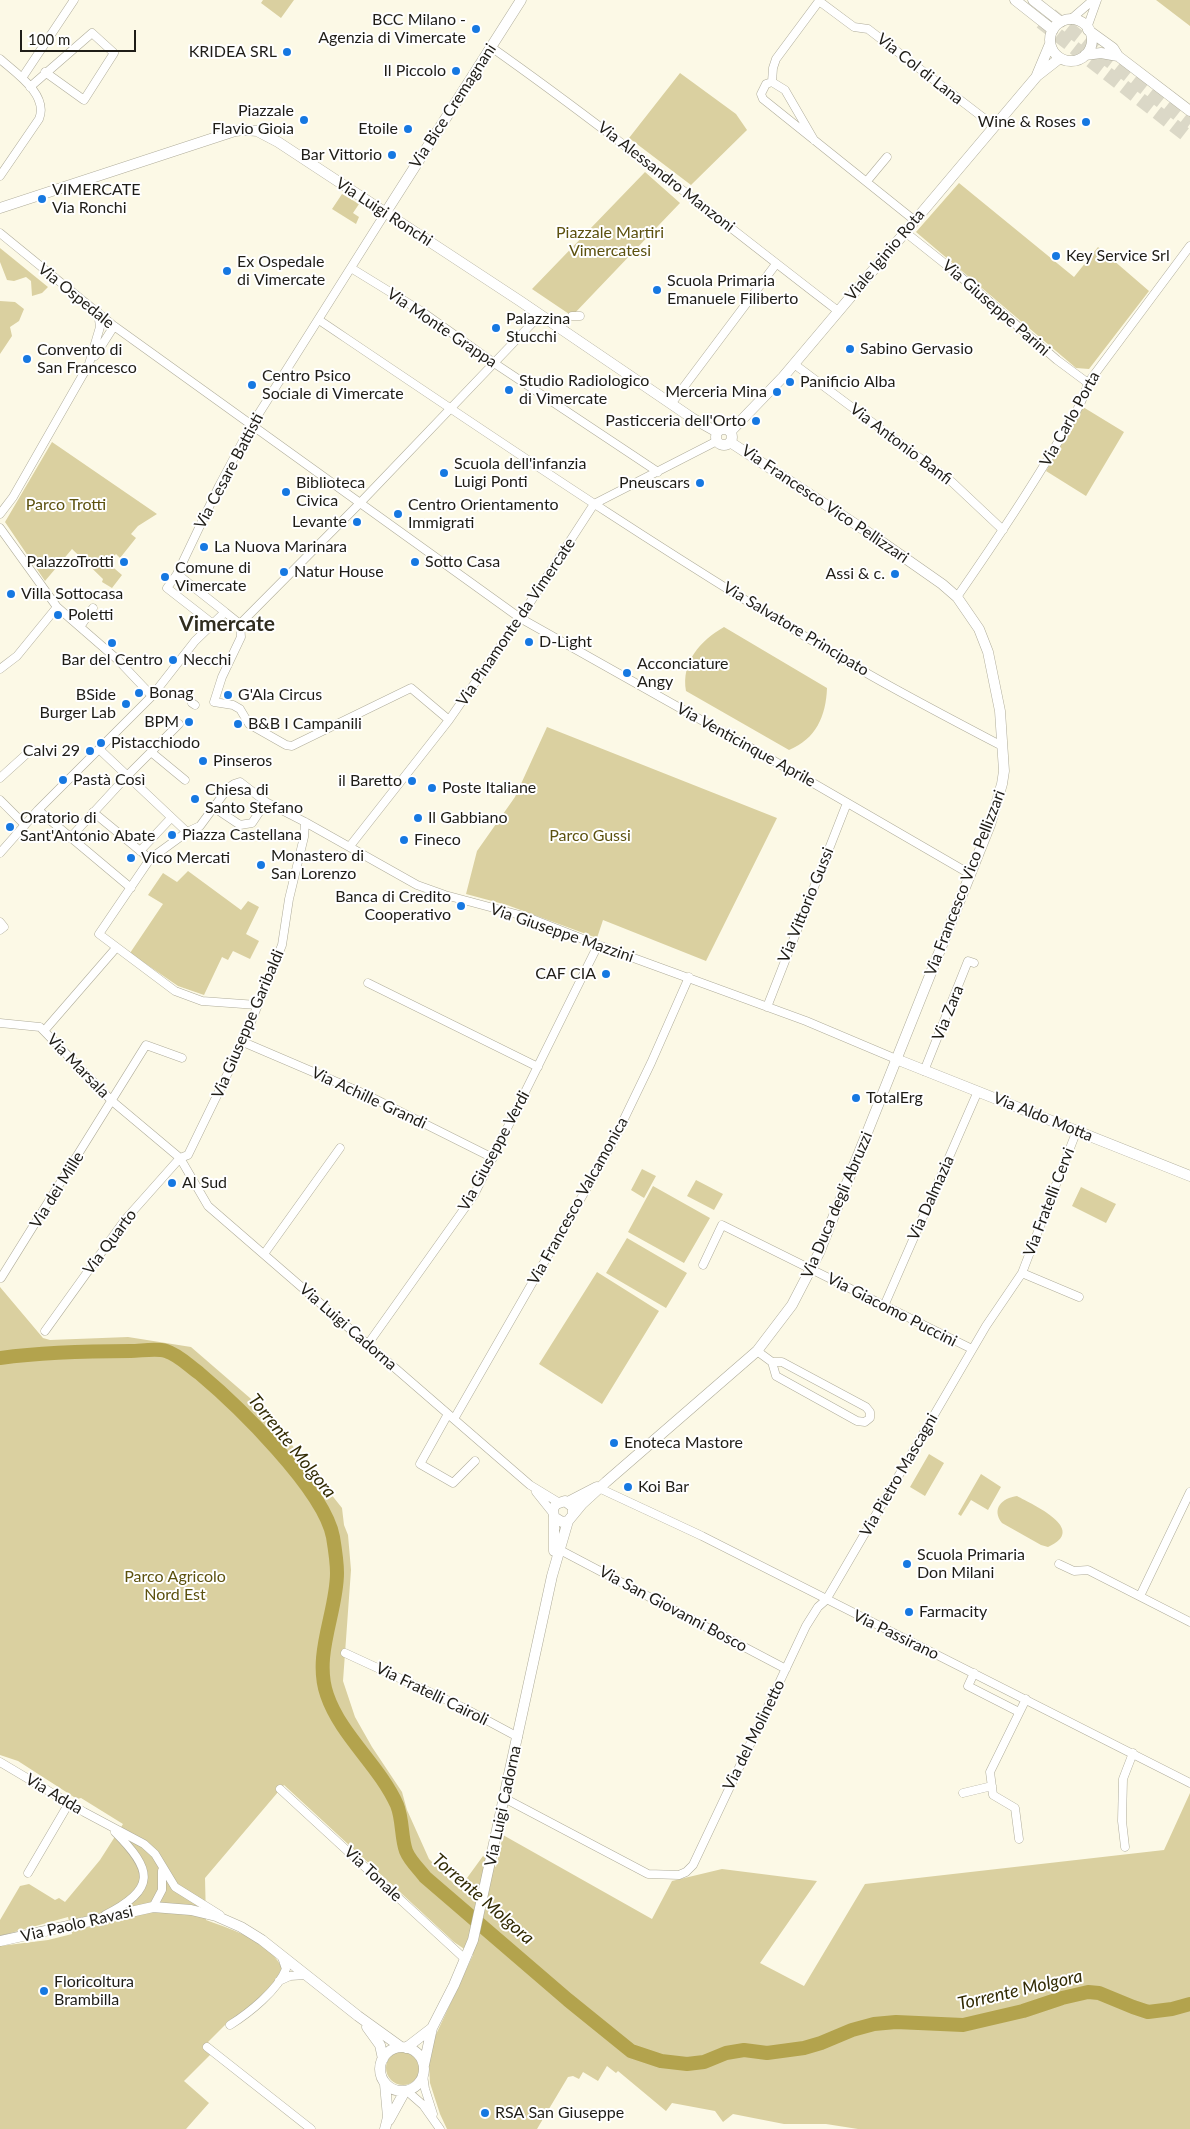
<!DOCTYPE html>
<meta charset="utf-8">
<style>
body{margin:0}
#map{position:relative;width:1190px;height:2129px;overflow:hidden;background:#fcf9e6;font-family:Lato,sans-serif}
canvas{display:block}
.scale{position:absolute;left:20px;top:30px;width:116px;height:22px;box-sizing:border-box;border:2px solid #1f1d17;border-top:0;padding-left:6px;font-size:15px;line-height:18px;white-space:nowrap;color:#1f1d17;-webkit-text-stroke:4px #fff;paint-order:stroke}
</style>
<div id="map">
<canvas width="1190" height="2129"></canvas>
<div class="scale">100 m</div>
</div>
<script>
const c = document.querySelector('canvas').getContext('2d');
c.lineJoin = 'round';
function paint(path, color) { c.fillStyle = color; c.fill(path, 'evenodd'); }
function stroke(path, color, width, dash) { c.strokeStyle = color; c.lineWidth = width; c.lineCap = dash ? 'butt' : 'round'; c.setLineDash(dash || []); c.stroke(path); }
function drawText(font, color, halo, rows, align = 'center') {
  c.font = font + ' Lato,sans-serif'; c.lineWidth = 4; c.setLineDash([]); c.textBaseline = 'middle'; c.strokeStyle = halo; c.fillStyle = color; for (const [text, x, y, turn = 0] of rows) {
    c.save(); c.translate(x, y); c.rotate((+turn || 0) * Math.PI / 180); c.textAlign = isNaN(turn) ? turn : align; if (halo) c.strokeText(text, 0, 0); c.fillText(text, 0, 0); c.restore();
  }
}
paint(new Path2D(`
 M263,0H294L281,18L261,3Z
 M1156,0H1190V26Z
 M680,73L736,114L747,130L691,185L629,138Z
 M645,172L680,203L572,316L532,289Z
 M959,183L1074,277L1098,247L1149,291L1089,369L1076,368L916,232Z
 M342,194L359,204L353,213L359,217L356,224L332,209Z
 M0,248L48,287L42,293L32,296L31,281L26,277L14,281L7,280L0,262Z
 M0,301L15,302L24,309L19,321L10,327L12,336L0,354Z
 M1083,407L1124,432L1086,496L1046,471Z
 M52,442L157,514L138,526L131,534L136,538L120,558L116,554L108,563L122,575L112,588L102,582L103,579L72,549L45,581L5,522Z
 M724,627L827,688C826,716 816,739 789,750L686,691C681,662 700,641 724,627Z
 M547,727L777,818L706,961L603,920L597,938L507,905L466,894L477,851L515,797Z
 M188,871L241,910L248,901L259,907L246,934L259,941L250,959L233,951L228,960L222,957L204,995L178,986L130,953L163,904L148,895L163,873L177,882Z
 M642,1169L656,1176L644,1198L631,1190Z
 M696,1180L723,1194L714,1210L687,1196Z
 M653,1186L710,1218L684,1263L628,1232Z
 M1081,1187L1116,1204L1106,1223L1072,1206Z
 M627,1238L687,1273L666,1308L606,1273Z
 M597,1272L659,1311L602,1404L539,1364Z
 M0,1287L43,1338L50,1340L128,1337L191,1347L265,1411L342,1508L344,1525L348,1535L351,1570L343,1681L355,1717L372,1747L402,1792L407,1810L429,1859L459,1889L483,1856L496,1867L503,1835L652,1919L672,1881L722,1869L817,1881L760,1963L804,1986L865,1884L1164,1850L1190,1793V2129H858L826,2124H784L733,2114L723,2122L715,2111L672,2103L666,2111L618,2071L616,2073L607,2066L598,2081L583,2072L579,2079L573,2076L568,2077L537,2129H447L440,2114L430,2083L429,2065L432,2043L473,1955L454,1942L284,1785L205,1878L206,1920C234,1930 272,1942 284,1972L258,2002L233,2021L231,2019L208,2042L216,2049L184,2081L209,2103L186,2129H0V1946L48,1940L72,1934L68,1917L0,1936V1920L20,1886L29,1884L55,1900L59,1898L65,1902L100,1860L123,1824L81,1798L77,1799L18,1761L0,1755Z
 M929,1454L944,1463L925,1496L910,1487Z
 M981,1474L1001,1487L988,1510L971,1500L961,1516L958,1514Z
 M1017,1496C1033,1505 1089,1529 1048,1547L1041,1545L1002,1523C991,1509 1002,1498 1017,1496Z
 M386 2068a17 17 0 1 1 34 0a17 17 0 1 1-34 0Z`), '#dad0a0');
stroke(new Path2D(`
 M0,1358C43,1352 87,1351 131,1351C141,1351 156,1348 166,1351C179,1355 189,1366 199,1373C237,1405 324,1489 333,1537C335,1549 337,1562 337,1573C337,1612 313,1655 327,1695C341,1736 379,1765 397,1805C403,1820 401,1837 406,1851C410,1861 419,1869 425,1877L568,2000L631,2051L661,2061L687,2064L704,2062L726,2053L744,2050L767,2053L804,2048L821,2043L852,2030L874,2024L896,2022L963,2025L1023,2011L1062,1998L1088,1992L1099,1993L1133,2007L1148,2012L1172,2009L1190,2004`), '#b3a34d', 14);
stroke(new Path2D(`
 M1051,15L1190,124
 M1041,22L1190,138`), '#dbd8c7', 14, [14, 7]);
const minor = new Path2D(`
 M1070,20L1093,0
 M1087,28L1097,0
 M491,47C610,131 722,222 838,311
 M0,59C16,73 49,95 39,119L0,176
 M22,78L74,0
 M772,82L773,68L776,59L819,1L854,27L868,29L994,126
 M30,87L92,33L114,53L84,100L45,72
 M814,140L785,90L772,82L766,84L761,94L763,99L914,220
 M867,181L887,157
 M905,232L954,271L1057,360L1088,383
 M0,233L114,326L520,618L813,783L970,874
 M351,268L421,311L494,363L658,472
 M572,316H580
 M319,320C500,442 681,565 870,675C914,700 958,723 1002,746
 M95,356L114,326
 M794,364L952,482L1003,530
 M671,404L776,264
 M0,514L13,497L89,364L100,327L98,312
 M0,528L57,607L118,660L152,696
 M957,597C991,548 1025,498 1055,447C1067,426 1082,406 1088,383L1190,246
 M225,612L240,624
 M213,624L167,588L177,574L219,486L251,426L386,212
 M240,624L360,503L540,315
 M240,624L241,637L222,677L214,702L233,705L240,709L249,724L286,745L292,746L298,743L411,688L449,720
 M80,627L93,608
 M0,669L17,656L57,607
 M192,703L195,705
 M99,749L187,832
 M151,752L185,780
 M0,778L32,749
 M0,800L25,825
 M213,807L240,825L252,823L266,802
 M38,810L131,888
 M93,812L150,859
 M70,838L127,776L179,724
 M350,846L449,720L520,618L594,504L717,441
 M140,851L171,818
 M0,853L38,810L152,696L195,641L225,612L177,574
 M0,922L4,927L0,930
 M368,983L538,1067
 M257,1005L202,1001L175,991L99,934L150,859L187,832L200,826L228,788L234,784L240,782L266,802L305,822L417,885L445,895L527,917L598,945L806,1021L896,1059
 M767,1007L847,803
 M0,1023L40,1027L44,1031L112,1101L180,1158L208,1206L530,1485L558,1502
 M44,1031L116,948
 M243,1042L367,1095L493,1158
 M924,1071L968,961L974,963
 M264,1254L340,1148
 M703,1265L722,1225L972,1349
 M1022,1273L1079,1297
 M1,1278L146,1045L182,1058
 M884,1306L978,1091
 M45,1331L124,1221L180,1158L188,1155L243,1042L282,945L289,899L304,837L305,822
 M368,1344L474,1195L598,945
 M757,1351L772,1362H782L866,1407L870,1412V1418L865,1422L857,1421L776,1376L772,1362
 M448,1414L420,1464L453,1483L475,1461
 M454,1419L611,1146L651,1063L689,977
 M601,1489L702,1536L1190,1783
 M536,1492L552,1512
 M560,1550L786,1669
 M1059,1564L1074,1571L1088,1570L1190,1622
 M1140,1596L1190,1492
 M345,1653L462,1707L518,1737
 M974,1673L968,1686L1019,1712
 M0,1762L84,1812L144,1844L155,1854L175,1887L220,1915
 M280,1789L465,1959
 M963,1793L992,1786
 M504,1798L648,1874L679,1875L686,1872L693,1865L806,1626L818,1607L826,1600L986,1326L1022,1273L1077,1130
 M1019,1839L1015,1808L993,1795L990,1772L1026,1699
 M1125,1847L1122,1821L1123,1779L1133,1753
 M28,1873L69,1803
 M153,1907L162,1890V1871
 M105,1915C157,1889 153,1870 115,1832
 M279,1981L290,1976L306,1975
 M230,2025C249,2013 278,1990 286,1969L282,1957
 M207,2047L311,2129
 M423,2075L425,2089L433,2114
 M407,2091L423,2105L440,2129`);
const tertiary = new Path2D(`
 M1015,0L1053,30
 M1033,0L1061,22
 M1050 40a21 21 0 1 1 42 0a21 21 0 1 1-42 0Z
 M1088,30L1113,48L1118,56L1190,111
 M1085,55L1101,53L1118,56
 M1037,75L1050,44
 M0,208L235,131L245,130L257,131L278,142L520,301L692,418L717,432
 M386,212L521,0
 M716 437a8 8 0 1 1 16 0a8 8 0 1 1-16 0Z
 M730,432L783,377L1037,76L1060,58
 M896,1059L1190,1176
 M568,1502L597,1487
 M573,1514V1507L565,1501L556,1504L553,1509L554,1517L562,1522L568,1521L582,1504L606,1482L757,1351L792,1305L819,1253L990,825L1002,784L1004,771L1000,711L988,652L979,629L957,597L942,584L872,535L730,442
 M554,1517V1551
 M0,1941L153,1907L191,1910L216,1916L241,1927L262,1940L358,2016L401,2047
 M367,2027L380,2045L383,2059
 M380 2069a22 22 0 1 1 44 0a22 22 0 1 1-44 0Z
 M406,2048L432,2028
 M424,2065L432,2028L454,1985L473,1940L552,1576L568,1521
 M389,2120L405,2091
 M385,2129L388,2117L385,2084`);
stroke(minor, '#afac9a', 9);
stroke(tertiary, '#afac9a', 11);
stroke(minor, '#fff', 8);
stroke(tertiary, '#fff', 10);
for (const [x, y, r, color] of [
 [476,29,5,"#1678e1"],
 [287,52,5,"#1678e1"],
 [456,71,5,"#1678e1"],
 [304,120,5,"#1678e1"],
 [1086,122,5,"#1678e1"],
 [408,129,5,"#1678e1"],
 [392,155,5,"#1678e1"],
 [42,199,5,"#1678e1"],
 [1056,256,5,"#1678e1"],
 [227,271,5,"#1678e1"],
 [657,290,5,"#1678e1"],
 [496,328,5,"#1678e1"],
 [850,349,5,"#1678e1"],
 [27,359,5,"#1678e1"],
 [790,382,5,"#1678e1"],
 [252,385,5,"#1678e1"],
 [509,390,5,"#1678e1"],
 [777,392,5,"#1678e1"],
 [756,421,5,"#1678e1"],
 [444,473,5,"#1678e1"],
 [700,483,5,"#1678e1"],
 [286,492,5,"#1678e1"],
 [398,514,5,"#1678e1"],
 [357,522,5,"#1678e1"],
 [204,547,5,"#1678e1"],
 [124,562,5,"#1678e1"],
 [415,562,5,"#1678e1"],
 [284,572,5,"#1678e1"],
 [895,574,5,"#1678e1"],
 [165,577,5,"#1678e1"],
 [11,594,5,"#1678e1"],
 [58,615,5,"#1678e1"],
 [529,642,5,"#1678e1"],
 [112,643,5,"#1678e1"],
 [173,660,5,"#1678e1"],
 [627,673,5,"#1678e1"],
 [139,693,5,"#1678e1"],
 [228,695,5,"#1678e1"],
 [126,704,5,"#1678e1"],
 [189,722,5,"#1678e1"],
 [238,724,5,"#1678e1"],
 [101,743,5,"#1678e1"],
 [90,751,5,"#1678e1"],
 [203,761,5,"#1678e1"],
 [63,780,5,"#1678e1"],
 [412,781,5,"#1678e1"],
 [432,788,5,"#1678e1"],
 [195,799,5,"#1678e1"],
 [418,818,5,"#1678e1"],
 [10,827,5,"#1678e1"],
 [172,835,5,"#1678e1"],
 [404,840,5,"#1678e1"],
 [131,858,5,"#1678e1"],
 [261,865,5,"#1678e1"],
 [461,906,5,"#1678e1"],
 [606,974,5,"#1678e1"],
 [856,1098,5,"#1678e1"],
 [172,1183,5,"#1678e1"],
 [614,1443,5,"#1678e1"],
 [628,1487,5,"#1678e1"],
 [907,1564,5,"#1678e1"],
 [909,1612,5,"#1678e1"],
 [44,1991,5,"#1678e1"],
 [485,2113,5,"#1678e1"]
]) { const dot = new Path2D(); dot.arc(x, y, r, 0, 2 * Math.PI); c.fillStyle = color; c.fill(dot); stroke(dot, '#fff', 2); }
drawText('16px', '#1f1d17', '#fff', [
 ["BCC Milano -",466,20,"right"],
 ["Agenzia di Vimercate",466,38,"right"],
 ["KRIDEA SRL",277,52,"right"],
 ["Il Piccolo",446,71,"right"],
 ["Piazzale",294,111,"right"],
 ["Flavio Gioia",294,129,"right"],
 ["Wine & Roses",1076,122,"right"],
 ["Etoile",398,129,"right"],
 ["Bar Vittorio",382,155,"right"],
 ["VIMERCATE",52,190],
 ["Via Ronchi",52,208],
 ["Key Service Srl",1066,256],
 ["Ex Ospedale",237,262],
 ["di Vimercate",237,280],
 ["Scuola Primaria",667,281],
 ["Emanuele Filiberto",667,299],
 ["Palazzina",506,319],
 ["Stucchi",506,337],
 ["Sabino Gervasio",860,349],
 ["Convento di",37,350],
 ["San Francesco",37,368],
 ["Centro Psico",262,376],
 ["Sociale di Vimercate",262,394],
 ["Studio Radiologico",519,381],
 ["di Vimercate",519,399],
 ["Panificio Alba",800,382],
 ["Merceria Mina",767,392,"right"],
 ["Pasticceria dell'Orto",746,421,"right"],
 ["Scuola dell'infanzia",454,464],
 ["Luigi Ponti",454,482],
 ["Biblioteca",296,483],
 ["Civica",296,501],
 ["Pneuscars",690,483,"right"],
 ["Centro Orientamento",408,505],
 ["Immigrati",408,523],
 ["Levante",347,522,"right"],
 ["La Nuova Marinara",214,547],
 ["PalazzoTrotti",114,562,"right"],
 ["Sotto Casa",425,562],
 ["Comune di",175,568],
 ["Vimercate",175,586],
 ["Natur House",294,572],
 ["Assi & c.",885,574,"right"],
 ["Villa Sottocasa",21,594],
 ["Poletti",68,615],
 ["D-Light",539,642],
 ["Bar del Centro",112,660,"center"],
 ["Necchi",183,660],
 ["Acconciature",637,664],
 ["Angy",637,682],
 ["Bonag",149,693],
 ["BSide",116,695,"right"],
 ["Burger Lab",116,713,"right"],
 ["G'Ala Circus",238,695],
 ["BPM",179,722,"right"],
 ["B&B I Campanili",248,724],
 ["Pistacchiodo",111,743],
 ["Calvi 29",80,751,"right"],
 ["Pinseros",213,761],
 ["Pastà Così",73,780],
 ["il Baretto",402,781,"right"],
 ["Poste Italiane",442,788],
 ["Chiesa di",205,790],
 ["Santo Stefano",205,808],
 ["Oratorio di",20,818],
 ["Sant'Antonio Abate",20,836],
 ["Il Gabbiano",428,818],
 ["Piazza Castellana",182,835],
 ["Fineco",414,840],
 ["Monastero di",271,856],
 ["San Lorenzo",271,874],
 ["Vico Mercati",141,858],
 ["Banca di Credito",451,897,"right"],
 ["Cooperativo",451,915,"right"],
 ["CAF CIA",596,974,"right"],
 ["TotalErg",866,1098],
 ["Al Sud",182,1183],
 ["Enoteca Mastore",624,1443],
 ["Koi Bar",638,1487],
 ["Scuola Primaria",917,1555],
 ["Don Milani",917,1573],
 ["Farmacity",919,1612],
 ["Floricoltura",54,1982],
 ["Brambilla",54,2000],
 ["RSA San Giuseppe",495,2113]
], 'left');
drawText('16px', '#1f1d17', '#fff', [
 ["Via Col di Lana",920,69,38],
 ["Via Bice Cremagnani",453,106,-57],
 ["Via Alessandro Manzoni",666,177,38],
 ["Via Luigi Ronchi",384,212,33],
 ["Viale Iginio Rota",885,255,-50],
 ["Via Ospedale",76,296,39],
 ["Via Giuseppe Parini",996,308,41],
 ["Via Monte Grappa",442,328,34],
 ["Via Carlo Porta",1070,419,-61],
 ["Via Antonio Banfi",901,444,37],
 ["Via Cesare Battisti",229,471,-62],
 ["Via Francesco Vico Pellizzari",825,504,34],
 ["Via Pinamonte da Vimercate",516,622,-56],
 ["Via Salvatore Principato",796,629,31],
 ["Via Venticinque Aprile",746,745,29],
 ["Via Francesco Vico Pellizzari",965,883,-69],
 ["Via Vittorio Gussi",806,905,-68],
 ["Via Giuseppe Mazzini",562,933,19],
 ["Via Zara",948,1013,-68],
 ["Via Giuseppe Garibaldi",248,1024,-67],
 ["Via Marsala",78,1066,46],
 ["Via Achille Grandi",369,1098,25],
 ["Via Aldo Motta",1043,1117,22],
 ["Via Giuseppe Verdi",494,1151,-62],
 ["Via dei Mille",57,1190,-58],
 ["Via Dalmazia",931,1198,-66],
 ["Via Francesco Valcamonica",578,1201,-61],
 ["Via Fratelli Cervi",1049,1202,-69],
 ["Via Duca degli Abruzzi",837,1205,-67],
 ["Via Quarto",110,1242,-53],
 ["Via Giacomo Puccini",892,1310,27],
 ["Via Luigi Cadorna",348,1327,41],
 ["Via Pietro Mascagni",899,1475,-60],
 ["Via San Giovanni Bosco",673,1609,28],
 ["Via Passirano",896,1635,26],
 ["Via Fratelli Cairoli",432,1694,26],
 ["Via del Molinetto",754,1735,-64],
 ["Via Adda",54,1794,31],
 ["Via Luigi Cadorna",503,1806,-78],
 ["Via Tonale",373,1874,43],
 ["Via Paolo Ravasi",77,1924,-13]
]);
drawText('16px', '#5c510e', '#fff', [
 ["Piazzale Martiri",610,233],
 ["Vimercatesi",610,251],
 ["Parco Trotti",66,505],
 ["Parco Gussi",590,836],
 ["Parco Agricolo",175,1577],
 ["Nord Est",175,1595]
]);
drawText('italic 18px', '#322b04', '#fff', [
 ["Torrente Molgora",292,1446,51],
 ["Torrente Molgora",483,1899,41],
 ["Torrente Molgora",1020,1990,-13]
]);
drawText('bold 21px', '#302d1f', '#fff', [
 ["Vimercate",227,624]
]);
</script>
